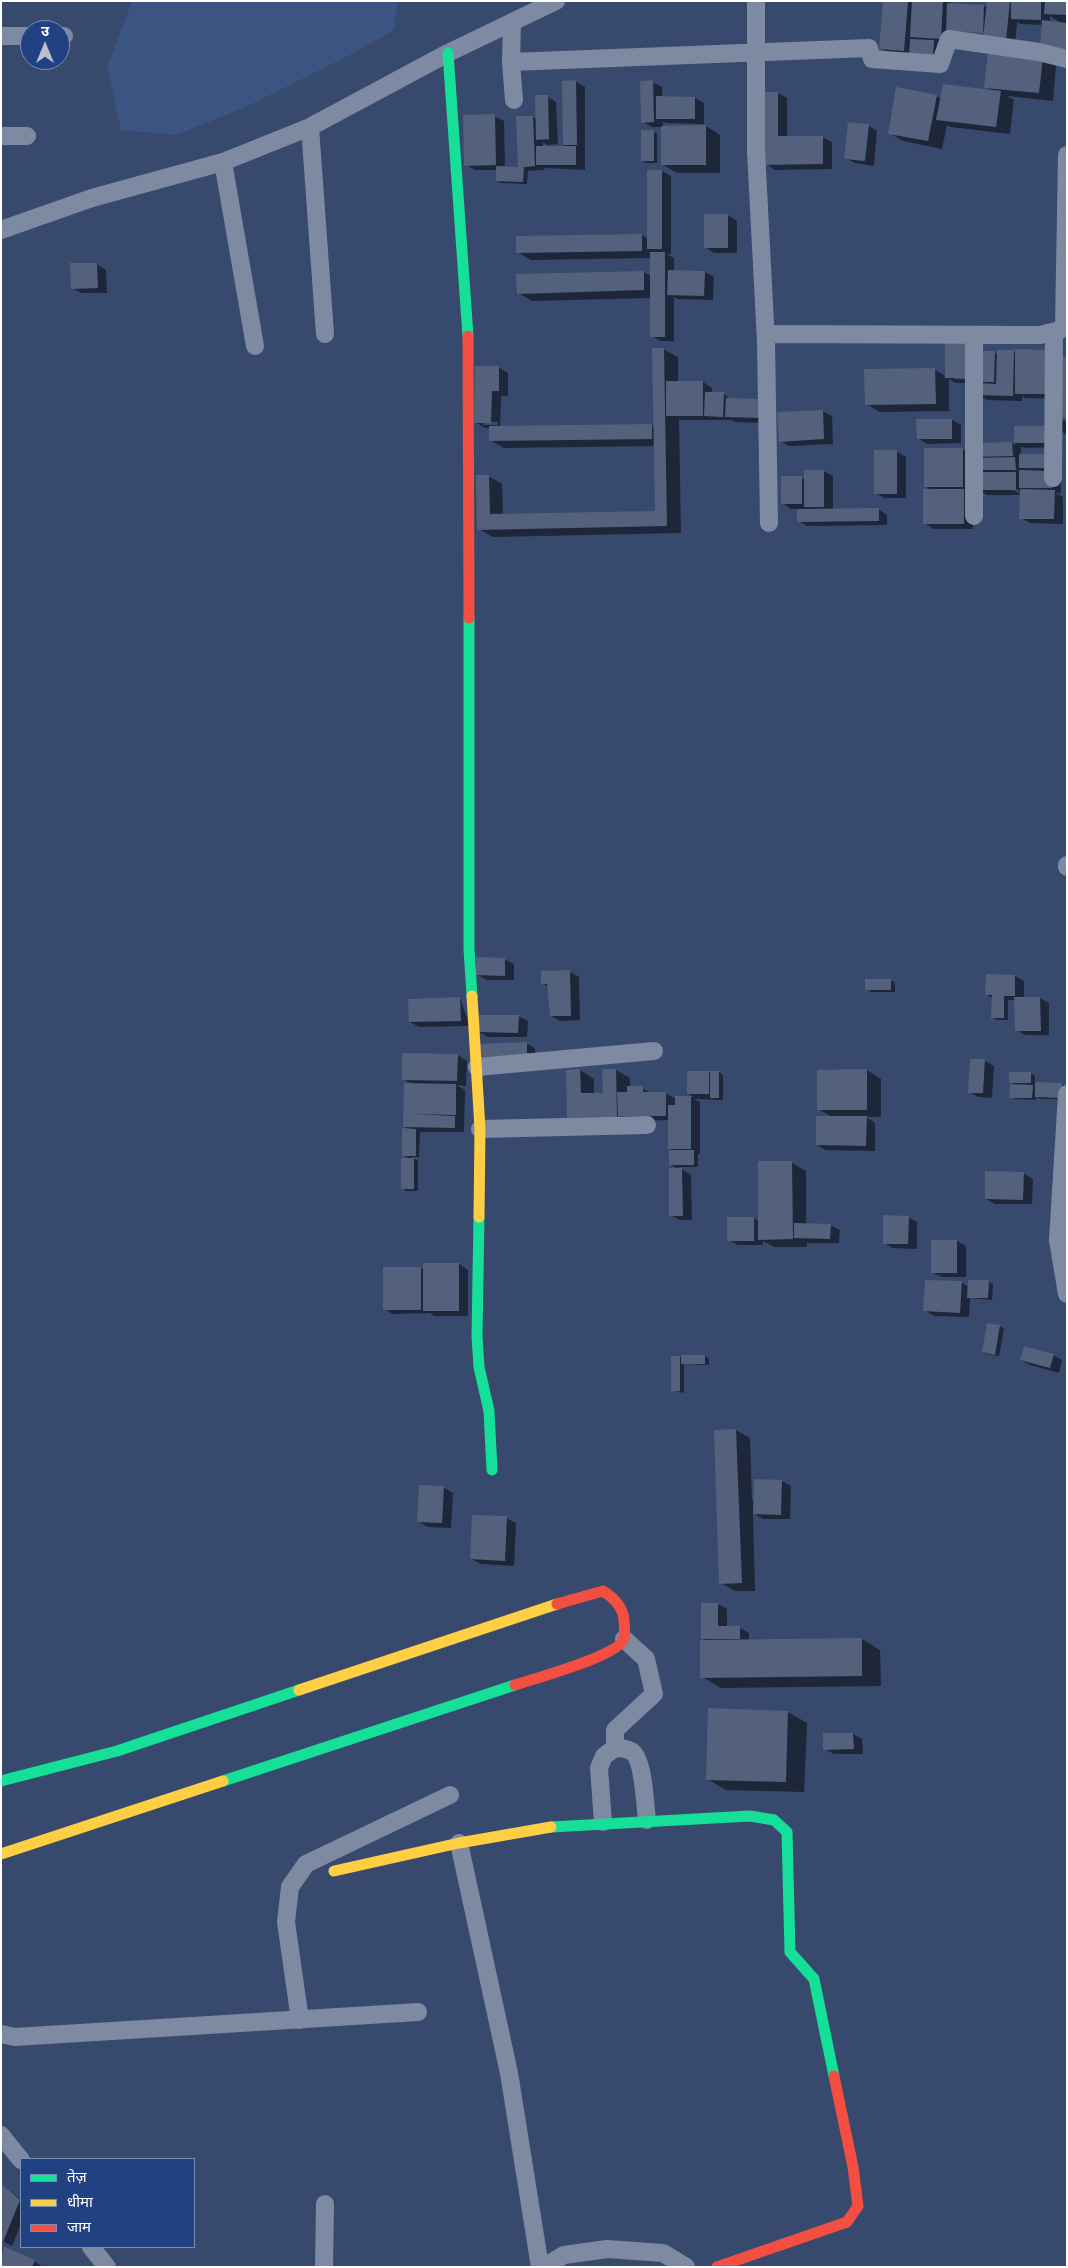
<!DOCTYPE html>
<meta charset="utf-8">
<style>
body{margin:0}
#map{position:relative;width:1068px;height:2268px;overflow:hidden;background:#37496c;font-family:Arial,"Noto Sans Devanagari",sans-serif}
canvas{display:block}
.frame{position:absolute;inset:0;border:2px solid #fff;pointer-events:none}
.legend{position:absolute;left:20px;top:2158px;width:175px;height:90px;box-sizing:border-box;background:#214282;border:1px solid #7a8eb4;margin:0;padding:6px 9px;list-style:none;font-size:15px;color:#fff}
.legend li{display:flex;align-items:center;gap:10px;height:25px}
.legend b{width:25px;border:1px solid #7a8eb4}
.north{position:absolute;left:20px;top:20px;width:50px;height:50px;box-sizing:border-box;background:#214282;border:1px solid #7a8eb4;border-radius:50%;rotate:0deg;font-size:14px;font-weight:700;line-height:20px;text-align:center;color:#fff}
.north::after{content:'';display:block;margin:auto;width:18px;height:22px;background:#b9bfcc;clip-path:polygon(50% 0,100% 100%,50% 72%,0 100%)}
</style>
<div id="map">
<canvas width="1068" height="2268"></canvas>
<div class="frame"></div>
<ul class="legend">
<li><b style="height:6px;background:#16e098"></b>तेज़</li>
<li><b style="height:6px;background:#ffcf43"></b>धीमा</li>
<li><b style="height:6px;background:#f24e42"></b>जाम</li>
</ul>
<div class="north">उ</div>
</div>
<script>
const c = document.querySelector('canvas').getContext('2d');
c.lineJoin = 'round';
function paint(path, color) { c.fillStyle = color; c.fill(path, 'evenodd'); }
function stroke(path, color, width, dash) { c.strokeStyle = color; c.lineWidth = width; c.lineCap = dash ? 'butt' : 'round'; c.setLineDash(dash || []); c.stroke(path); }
paint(new Path2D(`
 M132,1H398L394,30L356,52L244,108L176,135L121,130L107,68Z`), '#3c5482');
paint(new Path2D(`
 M884,1H950L952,5L984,6L988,8L1010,2L1012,4V1H1067V54L1043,25L1021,24L1017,22L1015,45L937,43V58L890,54L881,48ZM1050,16L1063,24L1050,22ZM955,31L989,32V35L955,33Z
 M1042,58L1056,66L1053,101L1007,96L1014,100L1010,134L951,127L947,125L942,149L903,141L889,133L936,96L942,99L993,91L985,87Z
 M563,82H576L585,87V170L544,168V170L528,171L527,184L501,183L497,181V170H475L466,165L494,116L504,121L505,168H520L533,117L537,119L547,96L556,102L558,144L547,145L543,142V147H564Z
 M652,82L662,87V97L695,98L704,103V124L666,123L663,121V127L706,126L720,135V173H677L663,165L662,127H652L642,122Z
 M778,93L787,98V137H822L832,142V169L775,170L766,164Z
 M868,125L877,131L874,166L855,163L845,158Z
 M653,131L657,134V163H646L642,161Z
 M662,171L671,176V254H666L674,258V271L705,272L714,277L713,300L678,299L674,297V341H661L651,336V298L532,301L518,293L643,272L651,276V258L531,260L517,252L642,235L648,239Z
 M728,215L737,221V253H714L705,247Z
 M97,264L106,270L107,293H81L72,288Z
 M663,349L678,357V382H703L712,388V393L723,394L769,423L735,422L732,420H679L681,533L493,537L479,529L488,476L502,484L503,515L656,512L655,446L504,448L490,440V428H485L475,422L476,367L499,368L508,373V396H501L500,427L652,425L655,427ZM483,422H498V425H483Z
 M1014,351L1055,399L1025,398L1022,396V401L987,400L977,395L975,383H955L949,379V411L880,412L866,404L935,370L946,376L976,352H994L998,355ZM954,377H972V380L954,379Z
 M822,411L832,416L833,444L789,446L780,441Z
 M952,420L961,425V443L927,444L918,438Z
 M1060,420L1067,421V435L1060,431Z
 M1015,427L1056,447L1024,448L1021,446V455L1061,477V493H1056L1063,497V524L1030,523L1021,518V495H987L978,490L976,456L1012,443L1015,445ZM1011,486L1021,492V494L1010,488Z
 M962,449L972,454L973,529H934L924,523L932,491L925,486Z
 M896,451L906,457V498H885L875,493Z
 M824,471L833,476V510L878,509L887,515V525L807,526L798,521V509H791L782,503V477L805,479Z
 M504,959L514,964V980H487L478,975Z
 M570,972L579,977L580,1020L560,1021L551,1016L548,987L542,983Z
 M1015,976L1024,981V998H1040L1049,1003V1035H1025L1016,1030V1000H1008V1020H997L993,1018V998L987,995Z
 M891,980L895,983V992H871L867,989Z
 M460,998L470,1026L419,1027L410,1022Z
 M518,1016L528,1021L527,1037H488L479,1032Z
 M526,1043L535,1048L536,1065L488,1067Z
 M458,1055L467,1061L466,1086L457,1085L465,1090L464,1132H420L419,1157H411L418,1161V1191H406L402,1188L410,1159L403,1155L409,1130L404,1126L412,1084L403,1079Z
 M985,1061L994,1066L992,1098L978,1097L969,1092Z
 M580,1070L594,1079V1094H604L616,1070L630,1078V1088H642L651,1093H665L676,1099V1097H694L688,1094L709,1072L712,1074L719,1072L723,1075V1100L694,1099L700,1102V1154H698V1167H678L691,1175L692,1220H680L670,1215L679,1169L671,1165L674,1152L669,1149V1120L630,1121L582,1125L568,1117L567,1071Z
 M867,1070L881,1079V1117H866L875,1123V1151L826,1150L817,1145L832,1117L818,1109Z
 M1011,1073H1031L1035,1076V1084H1061L1066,1086V1099H1040L1036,1097V1100L1015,1099L1011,1097L1016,1086L1011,1082Z
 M792,1163L806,1171V1225H830L840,1230L839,1243H807V1247H774L763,1241V1245H738L728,1240L753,1218L760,1222Z
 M1023,1173L1033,1179L1032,1204H995L986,1199Z
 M908,1217L917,1222V1249L893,1248L884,1243Z
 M957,1241L966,1246V1277H942L932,1272Z
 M459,1264L468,1270V1316H434L430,1313L393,1314L384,1309L421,1268L425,1270Z
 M988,1282L993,1284L992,1300L970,1298L969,1317L934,1316L925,1310L962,1283L969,1287Z
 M1000,1326L1004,1329L999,1356L987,1354L983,1352Z
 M1053,1355L1062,1360L1059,1373L1030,1365L1021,1360Z
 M705,1356L709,1359V1365L684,1364V1393L672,1390L680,1357Z
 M736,1430L750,1438L752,1501L782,1481L791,1486L790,1519H763L753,1513L755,1591H735L721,1583Z
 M443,1487L453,1493L451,1528L428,1527L419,1522Z
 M506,1518L516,1523L514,1566L481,1564L471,1559Z
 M718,1604L727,1609V1628H740L749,1633V1641L862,1639L880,1650L881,1686L721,1688L702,1677L708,1641L702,1638Z
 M788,1712L807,1723L804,1792L726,1790L707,1779Z
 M825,1734H853L862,1739L863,1754H834L825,1749Z
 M1,2183L21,2200V2224L12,2246L1,2240Z
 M1,2247L34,2261L43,2267H1Z`), '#0007');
paint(new Path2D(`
 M883,1H908L904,51L879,49Z
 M912,1H943L941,39L910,37Z
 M987,1H1010L1006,40L983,38Z
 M1011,1H1041V20L1011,19Z
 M1045,1H1067V15L1044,14Z
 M947,3L984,5L983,33L946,31Z
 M1042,20L1067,23V50L1040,47Z
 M910,39L934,40L933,56L909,55Z
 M988,51L1043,57L1039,93L984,88Z
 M576,80L577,145H563L562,81Z
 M653,80L654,122L641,123L640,81Z
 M943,84L1001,91L996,127L936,120Z
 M896,87L937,95L928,141L888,134Z
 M765,92H778V136H823V164L765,165Z
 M535,95H548L549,139L536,140Z
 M656,96L695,97V119H656Z
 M495,114L496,165L464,166L463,115Z
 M516,116H533L535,166L524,167L523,182L496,181V166L518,167Z
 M848,122L869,124L865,161L844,159Z
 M706,125V165H661V126Z
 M641,130H654V161H641Z
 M536,146H576V165H536Z
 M647,170H662V249H647Z
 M704,214H728V248H704Z
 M642,234V251L516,253V236Z
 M650,252H665V337H650Z
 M70,263H97L98,288L71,289Z
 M668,270L705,271L704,296L667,295Z
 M644,271V290L517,294L516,274Z
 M945,342H967L966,378H945Z
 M652,348H664L667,526L477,530L476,475H489L490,514L655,511Z
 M1015,349L1047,350L1046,394H1015Z
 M997,350H1014L1013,396L976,395V383L996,384Z
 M975,351H995L994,382H974Z
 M1062,357H1067V418L1061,417Z
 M475,366H499V391H492L491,423H474Z
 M935,368L936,404L865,405L864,369Z
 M666,381H703V416H666Z
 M705,392H724L723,417L704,416Z
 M726,398L761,399L760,418L725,417Z
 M823,410L824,439L779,442L777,412Z
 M916,419H952V439H917Z
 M652,424V439L489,441V426Z
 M1014,426H1047V443H1014Z
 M1012,442L1013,456L974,457V443Z
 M924,448H963V487H924Z
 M874,450H897V494H874Z
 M1019,454H1052V468H1019Z
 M1015,457L1016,470H976V458Z
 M804,470H824V507H804Z
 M1019,470L1052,471V488H1019Z
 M976,472H1016V490H976Z
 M781,476H802V504H781Z
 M923,489H964V524H923Z
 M1020,489L1055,490L1054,519H1019Z
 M879,508V521L797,522V509Z
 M476,957L505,958V976L476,975Z
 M570,970L571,1016H550L547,984H541V971Z
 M986,974L1015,975V996H1004V1018H991L992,995H985Z
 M865,979H891V990H865Z
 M460,997L461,1021L409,1022L408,999Z
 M1014,997H1040L1041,1031H1015Z
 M478,1015H519L518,1033L478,1032Z
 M527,1042V1060L477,1063V1044Z
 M402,1053L458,1054L457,1081L402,1080Z
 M970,1059H985L983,1093H968Z
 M580,1069L581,1093H603L602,1069H616L617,1117L567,1118L566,1070Z
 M867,1069V1110H817V1070Z
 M687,1071H709V1094H687Z
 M710,1071H719V1098H710Z
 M1009,1072H1031V1083H1009Z
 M1035,1082L1062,1083V1098L1035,1097Z
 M404,1083L456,1084V1115L412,1114L455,1116V1128L403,1127Z
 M1010,1084L1033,1085L1032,1098H1009Z
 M627,1086H643V1092H666V1116H618L617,1092H627Z
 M675,1096H691V1149H668V1105H675Z
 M816,1116H867L866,1146L816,1145Z
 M402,1128L416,1129V1156H402Z
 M669,1150H694V1165H669Z
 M401,1158H414V1189H401Z
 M758,1161H792L793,1239L758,1240Z
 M669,1168H682L683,1216H669Z
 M985,1171L1024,1172L1023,1200L985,1199Z
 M883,1215L909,1216L908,1244H883Z
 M727,1217H754V1241H727Z
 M794,1223L831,1224L830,1239L794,1238Z
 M931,1240H957V1273H931Z
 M423,1263H459V1311H423Z
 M383,1267H421V1310H383Z
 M925,1280L962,1281L960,1313L923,1311Z
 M968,1280H989L988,1298H967Z
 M987,1323L1000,1325L995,1355L982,1352Z
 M1024,1346L1054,1354L1050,1368L1020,1360Z
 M681,1355H705V1364H681Z
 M671,1356H680V1391H671Z
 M736,1429L742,1583L719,1584L714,1430Z
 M754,1479L782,1480L781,1515L753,1514Z
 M419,1485L444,1486L442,1523L417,1522Z
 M472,1515L507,1516L505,1561L470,1559Z
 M701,1603H718V1626H740V1639H701Z
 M862,1638V1676L700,1678V1640Z
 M708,1708L788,1711L786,1782L706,1780Z
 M823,1733H853L854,1749L823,1750Z
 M1,2183L20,2200L3,2242L1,2241Z
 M3,2246L35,2260L32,2267H1Z`), '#53617d');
stroke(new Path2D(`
 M756,1V151L766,342L769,523
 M512,22L511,62L514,100
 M1,36H30
 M60,36H64
 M511,62L869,48L872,59L940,64L949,39L1039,52L1067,59
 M310,127L325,334
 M1,136H27
 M223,162L255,346
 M1,230L92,198L223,162L310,127L448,53L556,1
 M766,334L1040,335L1060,330L1064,326L1067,155
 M1053,478L1054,332
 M974,516V336
 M1067,865V867
 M477,1067L654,1051
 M1067,1094L1058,1240L1067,1294
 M480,1129L647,1125
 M615,1748V1730L654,1694L646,1659L624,1639
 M603,1822L599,1768L604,1756L615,1748C619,1748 627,1749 631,1751C644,1758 645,1806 647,1820
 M459,1843L509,2073L540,2267
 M300,2020L286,1922L290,1887L306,1864L450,1795
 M1,2034L15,2037L418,2012
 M1,2135L21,2160
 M91,2247L107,2267
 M324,2267L325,2204
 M544,2267L564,2255L607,2249L663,2253L686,2267`), '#7d8aa2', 18);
stroke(new Path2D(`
 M448,53L468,336
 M469,618V949L472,996
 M479,1217L477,1336L479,1367L489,1411L492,1470
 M1,1781L117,1751L299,1690
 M223,1781L515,1685
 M551,1827L750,1816L774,1820L787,1832L790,1952L814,1979L834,2076`), '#16e098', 11);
stroke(new Path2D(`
 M472,996L480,1129L479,1217
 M299,1690L557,1604
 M1,1854L223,1781
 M334,1871L459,1843L551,1827`), '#ffcf43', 11);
stroke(new Path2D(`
 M468,336L469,618
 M515,1685C536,1678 615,1657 623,1640C626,1635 624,1626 624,1621C624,1608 613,1597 603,1591L557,1604
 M717,2267L847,2222L858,2206L853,2167L834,2076`), '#f24e42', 11);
</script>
